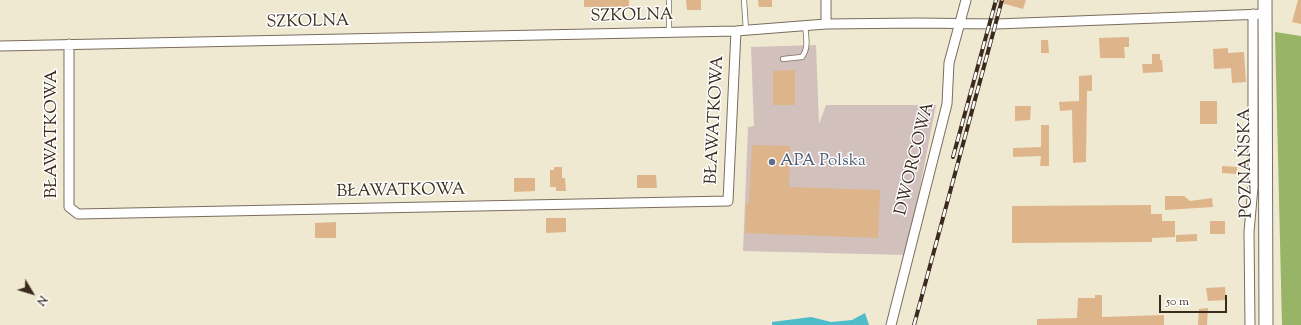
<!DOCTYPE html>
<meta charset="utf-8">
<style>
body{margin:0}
#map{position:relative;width:1301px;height:325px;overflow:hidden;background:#f0e9d1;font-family:"Sorts Mill Goudy",serif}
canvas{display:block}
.north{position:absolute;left:12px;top:273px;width:40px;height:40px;-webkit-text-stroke:3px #fff;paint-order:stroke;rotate:128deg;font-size:11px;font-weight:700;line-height:16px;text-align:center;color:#3b2a1e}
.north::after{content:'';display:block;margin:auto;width:14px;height:18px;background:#3b2a1e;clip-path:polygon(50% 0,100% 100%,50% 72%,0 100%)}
.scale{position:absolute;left:1159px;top:295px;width:68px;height:18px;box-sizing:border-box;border:2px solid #3b2a1e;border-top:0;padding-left:5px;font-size:12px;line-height:14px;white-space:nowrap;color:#3b2a1e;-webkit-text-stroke:3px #fff;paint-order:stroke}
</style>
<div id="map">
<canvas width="1301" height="325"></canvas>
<div class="north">N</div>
<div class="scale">50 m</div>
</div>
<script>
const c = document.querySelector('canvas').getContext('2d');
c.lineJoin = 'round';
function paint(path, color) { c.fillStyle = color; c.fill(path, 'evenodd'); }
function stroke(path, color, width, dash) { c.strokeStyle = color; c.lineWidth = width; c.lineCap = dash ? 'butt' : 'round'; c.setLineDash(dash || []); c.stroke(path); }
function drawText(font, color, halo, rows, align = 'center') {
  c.font = font + ' "Sorts Mill Goudy",serif'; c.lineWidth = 3; c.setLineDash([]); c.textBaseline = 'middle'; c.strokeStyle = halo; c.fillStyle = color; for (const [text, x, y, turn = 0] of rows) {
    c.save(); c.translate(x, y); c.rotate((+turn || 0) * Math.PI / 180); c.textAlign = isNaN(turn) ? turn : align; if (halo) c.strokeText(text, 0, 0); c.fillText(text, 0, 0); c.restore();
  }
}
paint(new Path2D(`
 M816,45L819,124L826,105H936L907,255L743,251L748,127L754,126L751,47Z`), '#d1c0bc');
paint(new Path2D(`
 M1275,32L1301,36V325H1282Z`), '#98b466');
paint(new Path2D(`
 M865,313L869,325H772V322L811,317L831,322L852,320Z`), '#4fbcc9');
paint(new Path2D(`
 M584,0H629V7H584Z
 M686,0H701V10H687Z
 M758,0H772V7H759Z
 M998,0H1026L1023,9L998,2Z
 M1298,0H1301V24L1292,22Z
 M1129,37V47H1124L1125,58H1100L1099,38Z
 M1041,40H1048L1049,53H1041Z
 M1228,48V53L1244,52L1246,82L1232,83L1231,68L1214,69L1213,49Z
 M1152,54H1160V60H1162L1163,72L1143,73L1142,64H1152Z
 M795,70V105H773V71Z
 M1092,75V91H1087L1086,162L1073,163L1072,110L1060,111L1059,102L1079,101V76Z
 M1200,101H1217V124H1200Z
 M1015,106H1031L1030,120L1015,121Z
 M1041,125H1049V166H1040L1041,156L1013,157V148L1041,147Z
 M752,145L790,146L789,187L880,190L878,238L745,233L746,203H749Z
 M1222,166L1237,167V174L1222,173Z
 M554,167H562V178H565L566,191H556V187H550V170H554Z
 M637,175H656L657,188H637Z
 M514,178H535V191L514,192Z
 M1165,196H1184L1190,201L1212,198L1213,207L1165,210Z
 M1151,205V214H1162V221H1175V237L1152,238V242L1012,243V206Z
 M546,218H566V232L546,233Z
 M1210,221H1225V234H1210Z
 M336,222V238H315V223Z
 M1197,234V241L1176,242V235Z
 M1225,287L1226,300L1208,301L1206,288Z
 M1095,295H1102V317L1164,315V325H1037V319L1077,318L1078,298H1095Z
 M1208,308L1207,325H1198L1199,309Z`), '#deb48b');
const lane = new Path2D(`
 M669,0V32
 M744,0L746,30
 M783,59L802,57C809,48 806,36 805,25`);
const street = new Path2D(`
 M826,0V24
 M69,44V207L78,214L728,201L736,31
 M0,46L736,31L826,24L919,23L996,24L1264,14
 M891,325L947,104L949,63L966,0
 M1250,325L1249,232L1253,187V14`);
const secondary = new Path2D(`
 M1265,0L1266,325`);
stroke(lane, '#7a6d5d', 6);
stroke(street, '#7a6d5d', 11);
stroke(secondary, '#7a6d5d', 15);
stroke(lane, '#fff', 4.5);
stroke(street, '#fff', 9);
stroke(secondary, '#fff', 13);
const rail = new Path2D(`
 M953,157L996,0
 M914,325L1002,0`);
stroke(rail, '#3b2a1e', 4);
stroke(rail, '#fff', 2.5, [8]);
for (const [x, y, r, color] of [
 [772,162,4,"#5c6f8a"]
]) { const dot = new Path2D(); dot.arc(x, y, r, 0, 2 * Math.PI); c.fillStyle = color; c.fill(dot); stroke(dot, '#fff', 1.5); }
drawText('17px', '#3b2a1e', '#fff', [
 ["SZKOLNA",632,17,-1],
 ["SZKOLNA",308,23,-1],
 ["BŁAWATKOWA",716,120,-87],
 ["BŁAWATKOWA",53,134,-90],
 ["DWORCOWA",916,159,-76],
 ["POZNAŃSKA",1247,163,-91],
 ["BŁAWATKOWA",401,192,-1]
]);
drawText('17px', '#4e5e75', '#fff', [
 ["APA Polska",780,162]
], 'left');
</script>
